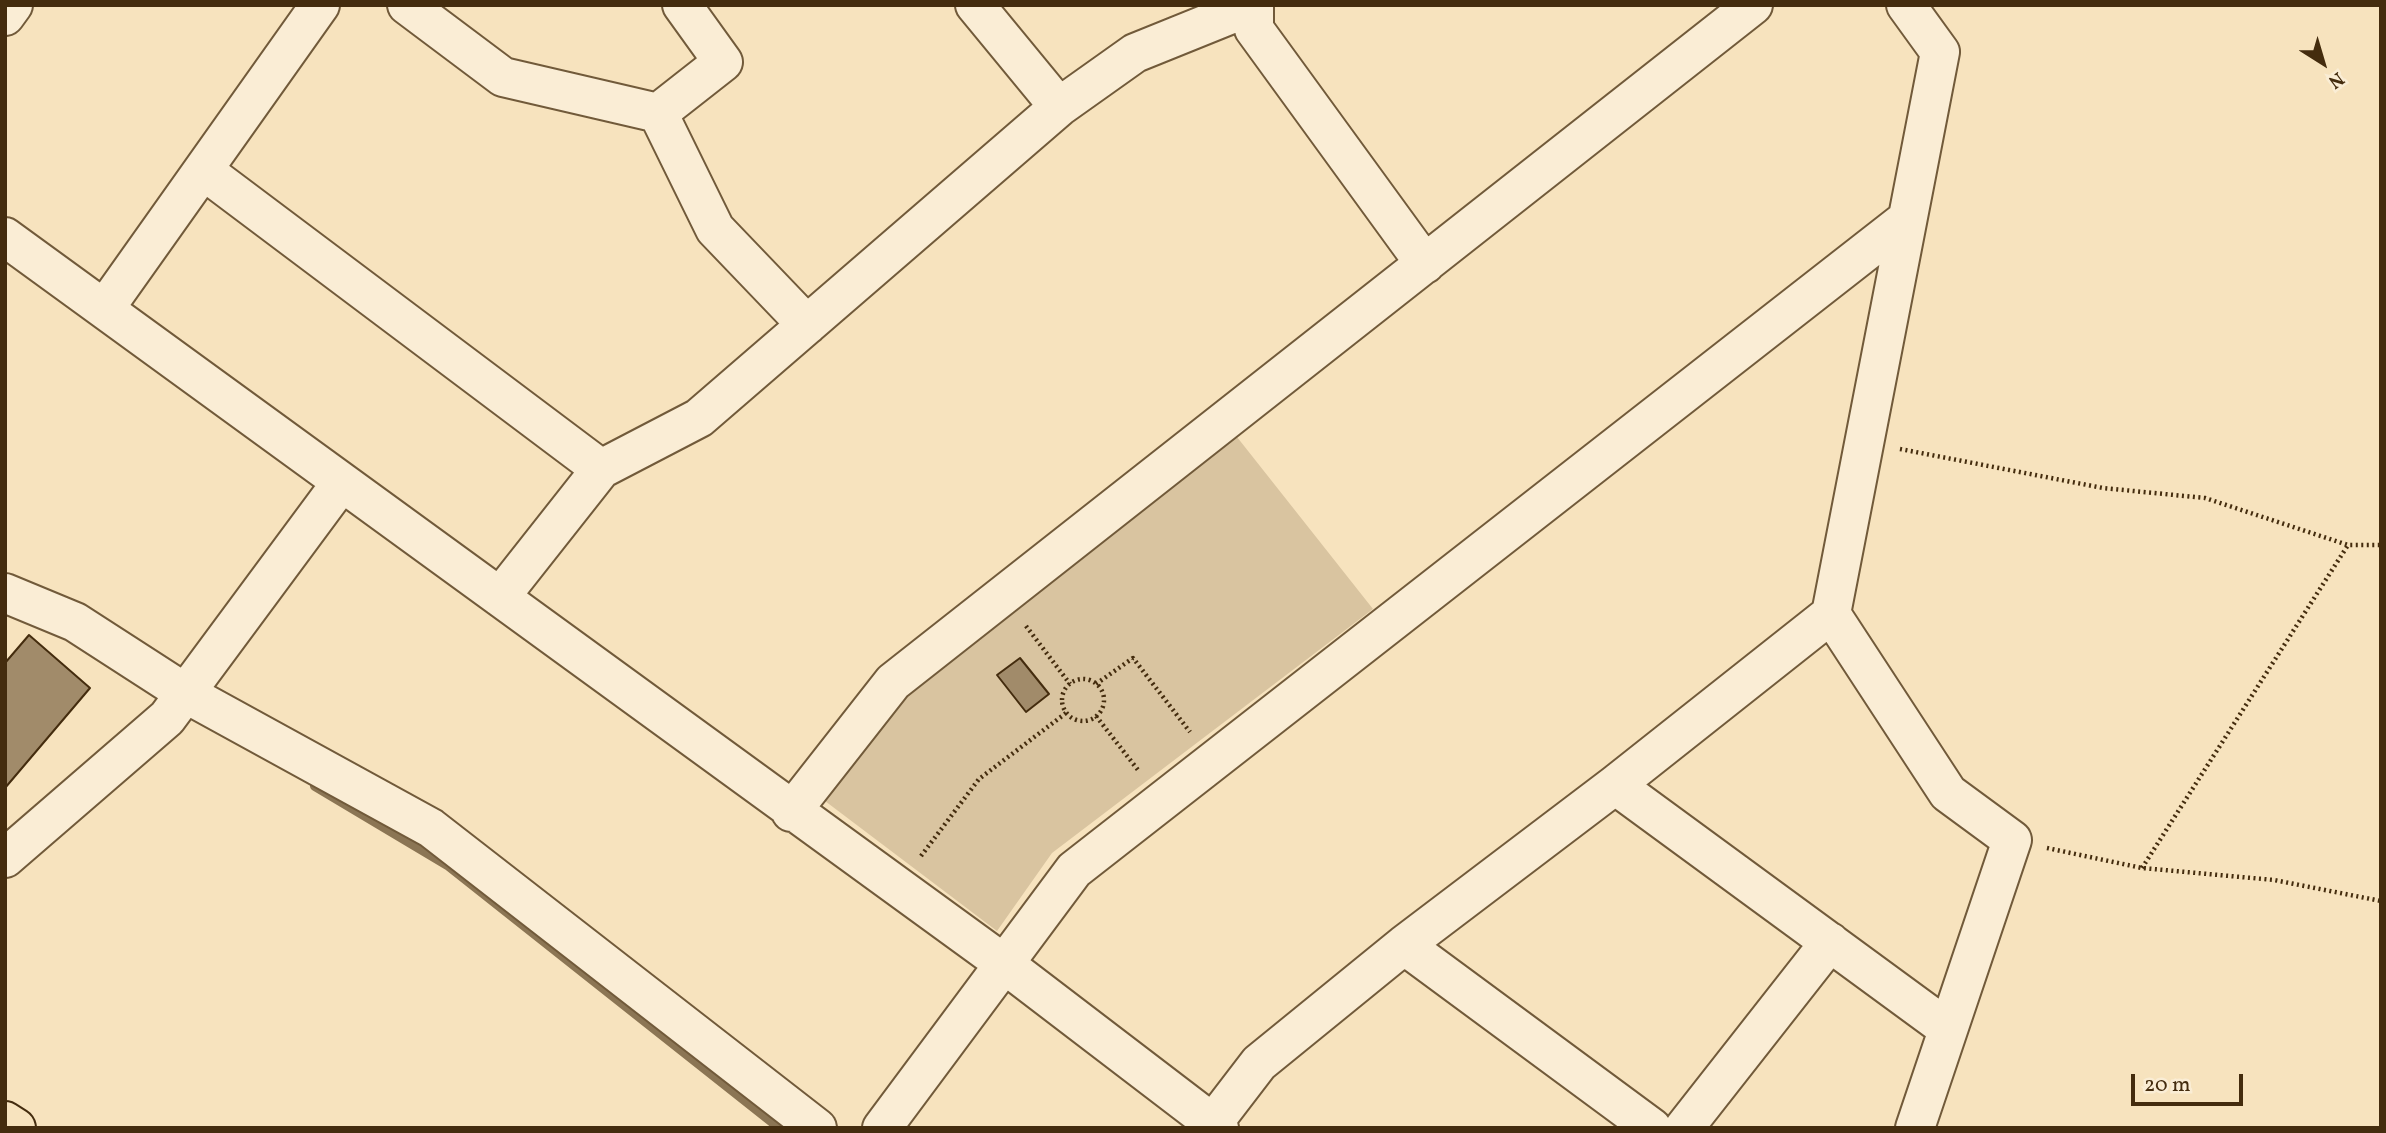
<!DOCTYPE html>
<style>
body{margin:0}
#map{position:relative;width:2386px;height:1133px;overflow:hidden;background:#f7e3be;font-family:Vollkorn,serif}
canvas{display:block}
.frame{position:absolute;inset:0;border:7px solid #442c0e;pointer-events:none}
.north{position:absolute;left:2288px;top:28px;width:70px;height:70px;-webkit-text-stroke:5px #faedd5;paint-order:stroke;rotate:143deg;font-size:19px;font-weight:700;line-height:28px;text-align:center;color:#442c0e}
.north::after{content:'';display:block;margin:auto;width:24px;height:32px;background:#442c0e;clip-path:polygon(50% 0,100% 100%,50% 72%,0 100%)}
.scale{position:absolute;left:2131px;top:1074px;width:112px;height:32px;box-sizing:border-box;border:4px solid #442c0e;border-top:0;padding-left:9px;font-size:21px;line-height:24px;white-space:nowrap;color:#442c0e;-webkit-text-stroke:5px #faedd5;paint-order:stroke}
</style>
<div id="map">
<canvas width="2386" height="1133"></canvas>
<div class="frame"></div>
<div class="north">N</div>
<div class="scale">20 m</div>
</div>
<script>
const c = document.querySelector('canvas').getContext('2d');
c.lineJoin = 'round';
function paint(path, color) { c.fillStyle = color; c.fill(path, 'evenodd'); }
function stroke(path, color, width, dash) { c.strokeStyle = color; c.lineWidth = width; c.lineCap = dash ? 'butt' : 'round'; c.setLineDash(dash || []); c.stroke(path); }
paint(new Path2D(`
 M1237,437L1373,609L1052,853L997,931L825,801L905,697Z`), '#d9c4a0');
stroke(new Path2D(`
 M315,786L449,866L780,1128`), '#8b7554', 10);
const building = new Path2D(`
 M29,635L90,688L5,788V663Z
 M1020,658L1049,694L1026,712L997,675Z`);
paint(building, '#a18b6a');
stroke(building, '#442c0e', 2);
const minor = new Path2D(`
 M407,5L503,77L658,113
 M682,5L723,62L658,113L715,229L807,325
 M975,5L1059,107
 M1254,5V29L1425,264
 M5,16L13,5
 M203,170L601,469
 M5,237L1003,963L1219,1128
 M105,308L320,5
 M5,593L75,622L185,693L431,828L817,1128
 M500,597L601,469L699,418L1059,107L1135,53L1254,5
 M1831,614L1948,793L2012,840L1915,1128
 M1615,785L1948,1029
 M791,812L893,682L1753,5
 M5,858L167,718L341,483
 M1404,945L1652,1128
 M1213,1123L1259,1063L1404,945L1615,785L1831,614L1940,52L1906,5
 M882,1128L1074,870L1906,220
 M1684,1128L1830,942`);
const trunk = new Path2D(`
 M5,1121L16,1128`);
stroke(minor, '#715a3a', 42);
stroke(trunk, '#442c0e', 42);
stroke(new Path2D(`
 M1900,449L2103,488L2205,498L2348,545H2381
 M1026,626L1070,684
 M1062 700a21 21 0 1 1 42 0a21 21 0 1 1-42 0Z
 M1096,684L1133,658L1190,732
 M1096,716L1138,770
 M2047,848L2142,868L2274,880L2381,901
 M921,856L979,779L1066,713
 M2142,868L2348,545`), '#442c0e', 4.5, [2, 3.5]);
stroke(minor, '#faedd5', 38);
stroke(trunk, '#f7e3be', 38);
</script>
